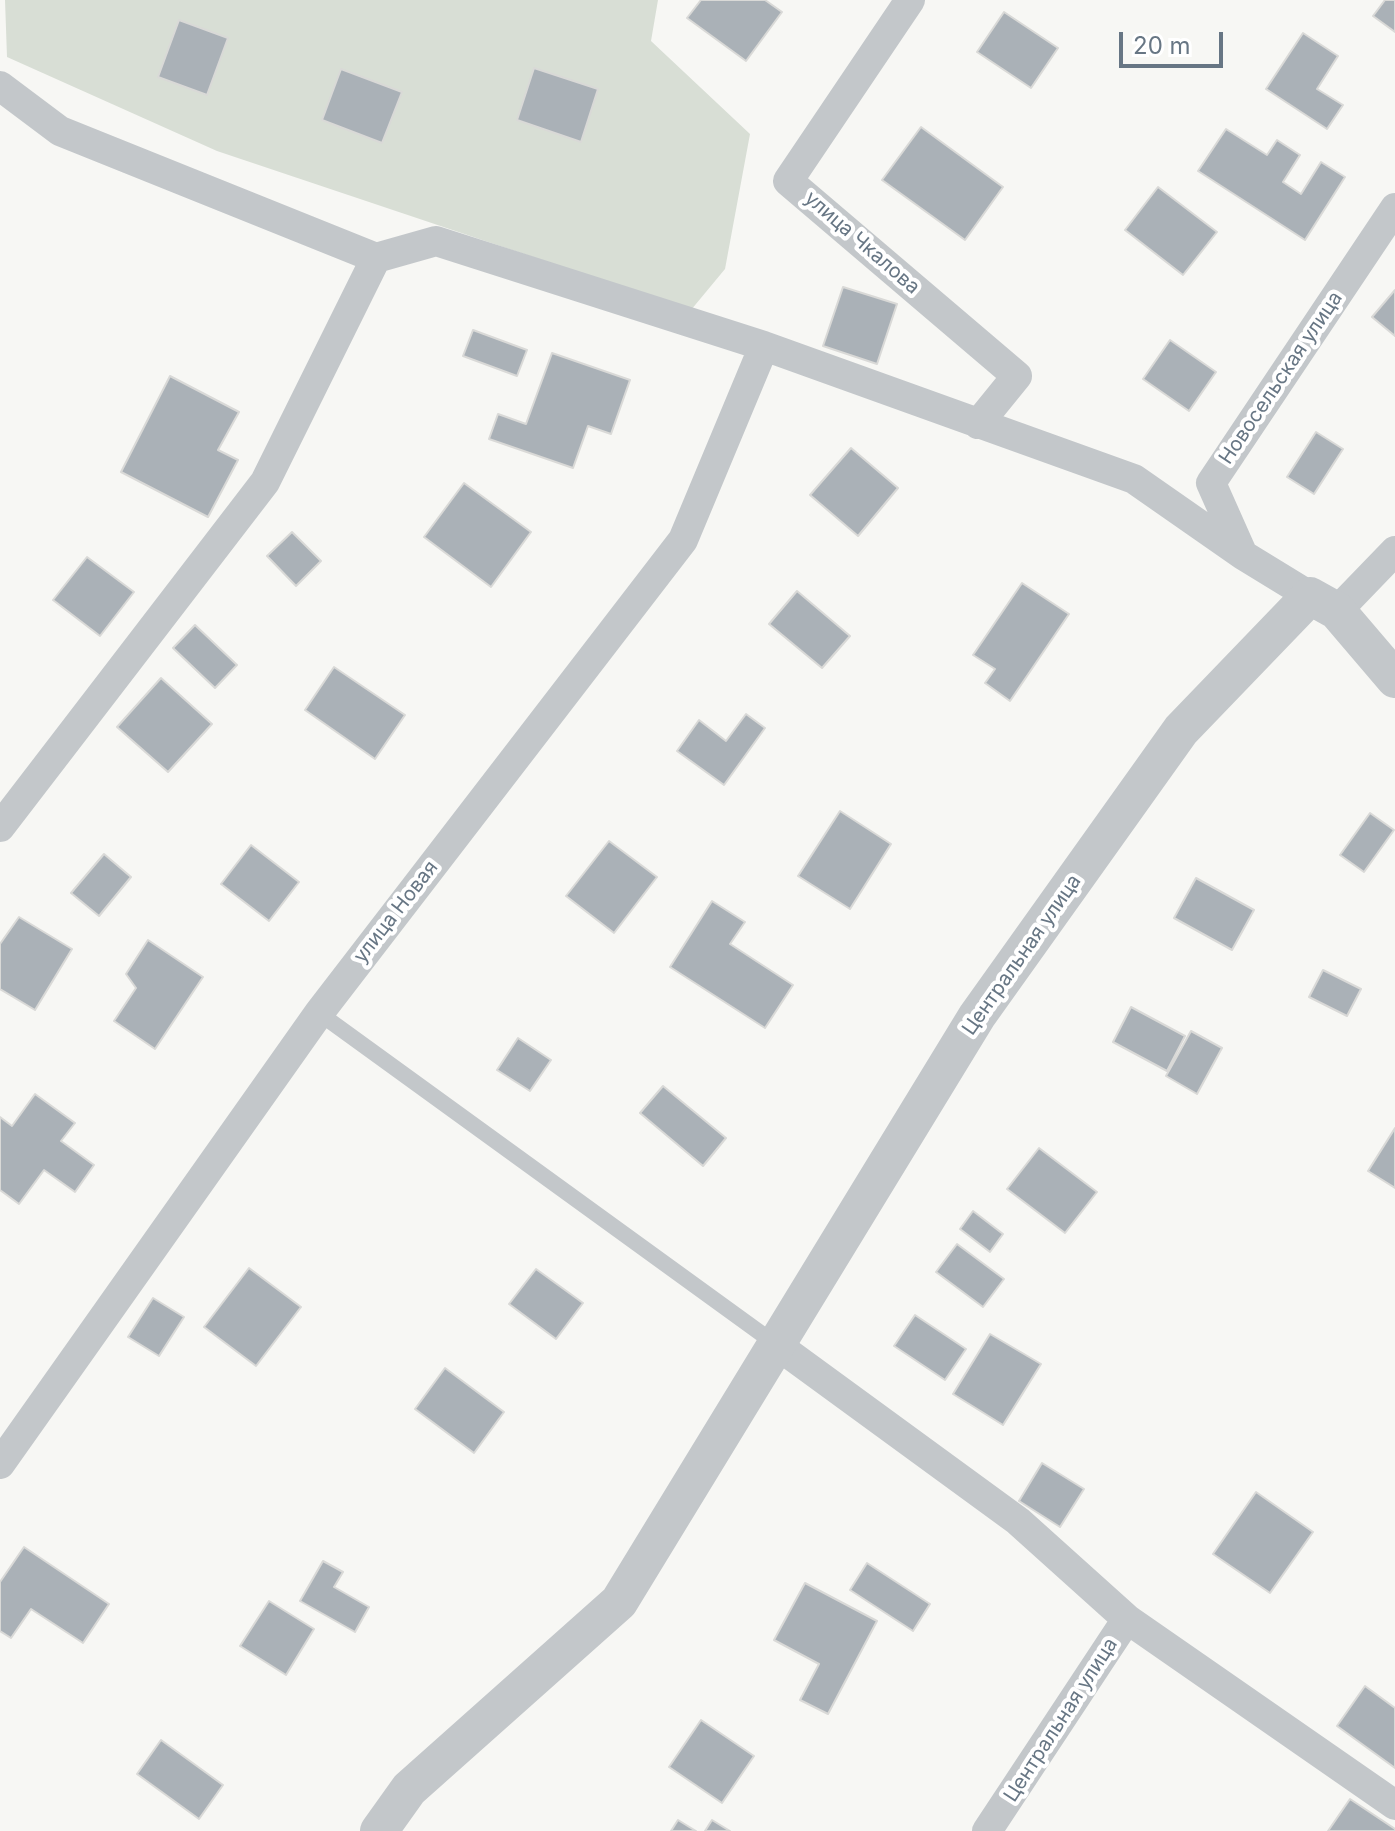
<!DOCTYPE html>
<meta charset="utf-8">
<style>
body{margin:0}
#map{position:relative;width:1395px;height:1831px;overflow:hidden;background:#f7f7f4;font-family:Inter,sans-serif}
canvas{display:block}
.scale{position:absolute;left:1119px;top:32px;width:104px;height:36px;box-sizing:border-box;border:4px solid #677684;border-top:0;padding-left:10px;font-size:24px;line-height:28px;white-space:nowrap;color:#677684;-webkit-text-stroke:6px #fff;paint-order:stroke}
</style>
<div id="map">
<canvas width="1395" height="1831"></canvas>
<div class="scale">20 m</div>
</div>
<script>
const c = document.querySelector('canvas').getContext('2d');
c.lineJoin = 'round';
function paint(path, color) { c.fillStyle = color; c.fill(path, 'evenodd'); }
function stroke(path, color, width, dash) { c.strokeStyle = color; c.lineWidth = width; c.lineCap = dash ? 'butt' : 'round'; c.setLineDash(dash || []); c.stroke(path); }
function drawText(font, color, halo, rows, align = 'center') {
  c.font = font + ' Inter,sans-serif'; c.lineWidth = 8; c.setLineDash([]); c.textBaseline = 'middle'; c.strokeStyle = halo; c.fillStyle = color; for (const [text, x, y, turn = 0] of rows) {
    c.save(); c.translate(x, y); c.rotate((+turn || 0) * Math.PI / 180); c.textAlign = isNaN(turn) ? turn : align; if (halo) c.strokeText(text, 0, 0); c.fillText(text, 0, 0); c.restore();
  }
}
paint(new Path2D(`
 M5,0H658L651,41L750,134L725,269L691,310L217,151L7,57Z`), '#d8ded5');
const building = new Path2D(`
 M701,0H765L782,12L746,61L687,18Z
 M1385,0H1395V32L1373,16Z
 M1004,12L1058,48L1031,88L977,52Z
 M179,20L228,38L207,95L158,77Z
 M1303,33L1338,56L1317,89L1343,105L1327,129L1266,89Z
 M534,68L598,89L581,142L517,120Z
 M341,69L402,92L382,143L322,120Z
 M921,127L1003,187L965,240L882,180Z
 M1226,129L1267,155L1277,140L1300,155L1283,182L1301,194L1321,162L1345,177L1305,240L1198,171Z
 M1158,187L1217,232L1183,275L1125,230Z
 M843,287L897,304L877,364L823,346Z
 M1395,290V336L1372,317Z
 M473,330L527,350L517,376L463,356Z
 M1170,340L1216,372L1189,411L1143,379Z
 M552,353L630,380L611,434L588,426L573,468L489,439L498,414L526,424Z
 M170,376L239,412L218,450L238,460L208,517L121,472Z
 M1316,432L1343,449L1314,494L1287,477Z
 M851,448L898,488L858,536L810,495Z
 M464,483L531,532L491,587L424,537Z
 M292,532L321,561L296,586L267,556Z
 M87,557L134,592L100,636L53,600Z
 M1022,583L1069,614L1010,701L985,683L995,669L973,655Z
 M797,591L850,636L822,668L769,624Z
 M195,625L237,665L215,688L173,648Z
 M334,667L405,715L375,759L305,710Z
 M161,678L212,724L168,772L117,727Z
 M746,714L765,728L724,785L677,751L699,720L726,741Z
 M840,811L891,844L850,909L798,876Z
 M1370,813L1394,830L1364,872L1340,855Z
 M609,841L657,877L614,933L566,896Z
 M251,845L299,882L269,921L221,884Z
 M104,854L131,877L99,916L71,893Z
 M1196,878L1254,910L1232,950L1174,918Z
 M712,901L745,922L730,944L793,985L765,1028L670,967Z
 M19,917L72,949L35,1010L0,989V944Z
 M148,940L203,977L155,1049L114,1021L136,988L126,974Z
 M1323,970L1361,989L1347,1016L1309,997Z
 M1131,1007L1185,1036L1167,1071L1113,1042Z
 M1191,1031L1222,1048L1197,1094L1166,1076Z
 M518,1038L551,1060L530,1091L497,1070Z
 M663,1086L726,1138L703,1166L640,1113Z
 M35,1094L75,1123L61,1141L94,1165L75,1192L44,1170L19,1204L0,1190V1117L12,1126Z
 M1395,1128V1188L1368,1171Z
 M1039,1148L1097,1192L1065,1233L1007,1189Z
 M973,1211L1003,1234L990,1252L960,1229Z
 M957,1244L1004,1279L983,1307L936,1272Z
 M249,1268L301,1307L256,1366L204,1327Z
 M536,1269L583,1303L556,1339L509,1304Z
 M153,1298L184,1317L159,1356L128,1337Z
 M915,1315L966,1349L945,1380L894,1346Z
 M990,1334L1041,1364L1003,1425L953,1394Z
 M445,1368L504,1412L474,1453L415,1409Z
 M1042,1463L1084,1489L1060,1527L1019,1501Z
 M1256,1492L1313,1532L1270,1593L1213,1554Z
 M24,1547L109,1604L83,1643L31,1609L11,1638L0,1631V1582Z
 M323,1561L343,1572L334,1587L369,1607L355,1632L300,1601Z
 M867,1563L930,1604L913,1631L850,1590Z
 M805,1583L877,1621L828,1714L800,1700L819,1664L774,1640Z
 M269,1601L314,1629L286,1675L240,1646Z
 M1365,1686L1395,1708V1768L1337,1726Z
 M701,1720L754,1756L722,1803L669,1767Z
 M161,1740L223,1785L199,1819L137,1774Z
 M1350,1799L1395,1829V1831H1328Z
 M678,1820L696,1831H671Z
 M712,1820L730,1831H705Z`);
paint(building, '#aab1b7');
stroke(building, '#d9d9d7', 2);
stroke(new Path2D(`
 M319,1013L777,1345`), '#c3c7ca', 16);
stroke(new Path2D(`
 M910,0L788,181L1017,376L978,424
 M0,86L60,131L376,258L436,241L764,346L1134,479L1243,555L1310,596
 M1243,555L1211,483L1395,208
 M1337,611L1395,551
 M0,827L265,482L376,258
 M777,1345L1018,1521L1127,1619L987,1831
 M0,1464L319,1013L683,540L764,346
 M1127,1619L1395,1805`), '#c3c7ca', 30);
stroke(new Path2D(`
 M379,1831L409,1789L619,1602L977,1016L1181,730L1310,596L1337,611L1395,679`), '#c3c7ca', 38);
drawText('20px', '#677684', '#fff', [
 ["улица Чкалова",862,243,41],
 ["Новосельская улица",1281,378,-56],
 ["улица Новая",396,912,-52],
 ["Центральная улица",1022,955,-55],
 ["Центральная улица",1061,1720,-57]
]);
</script>
